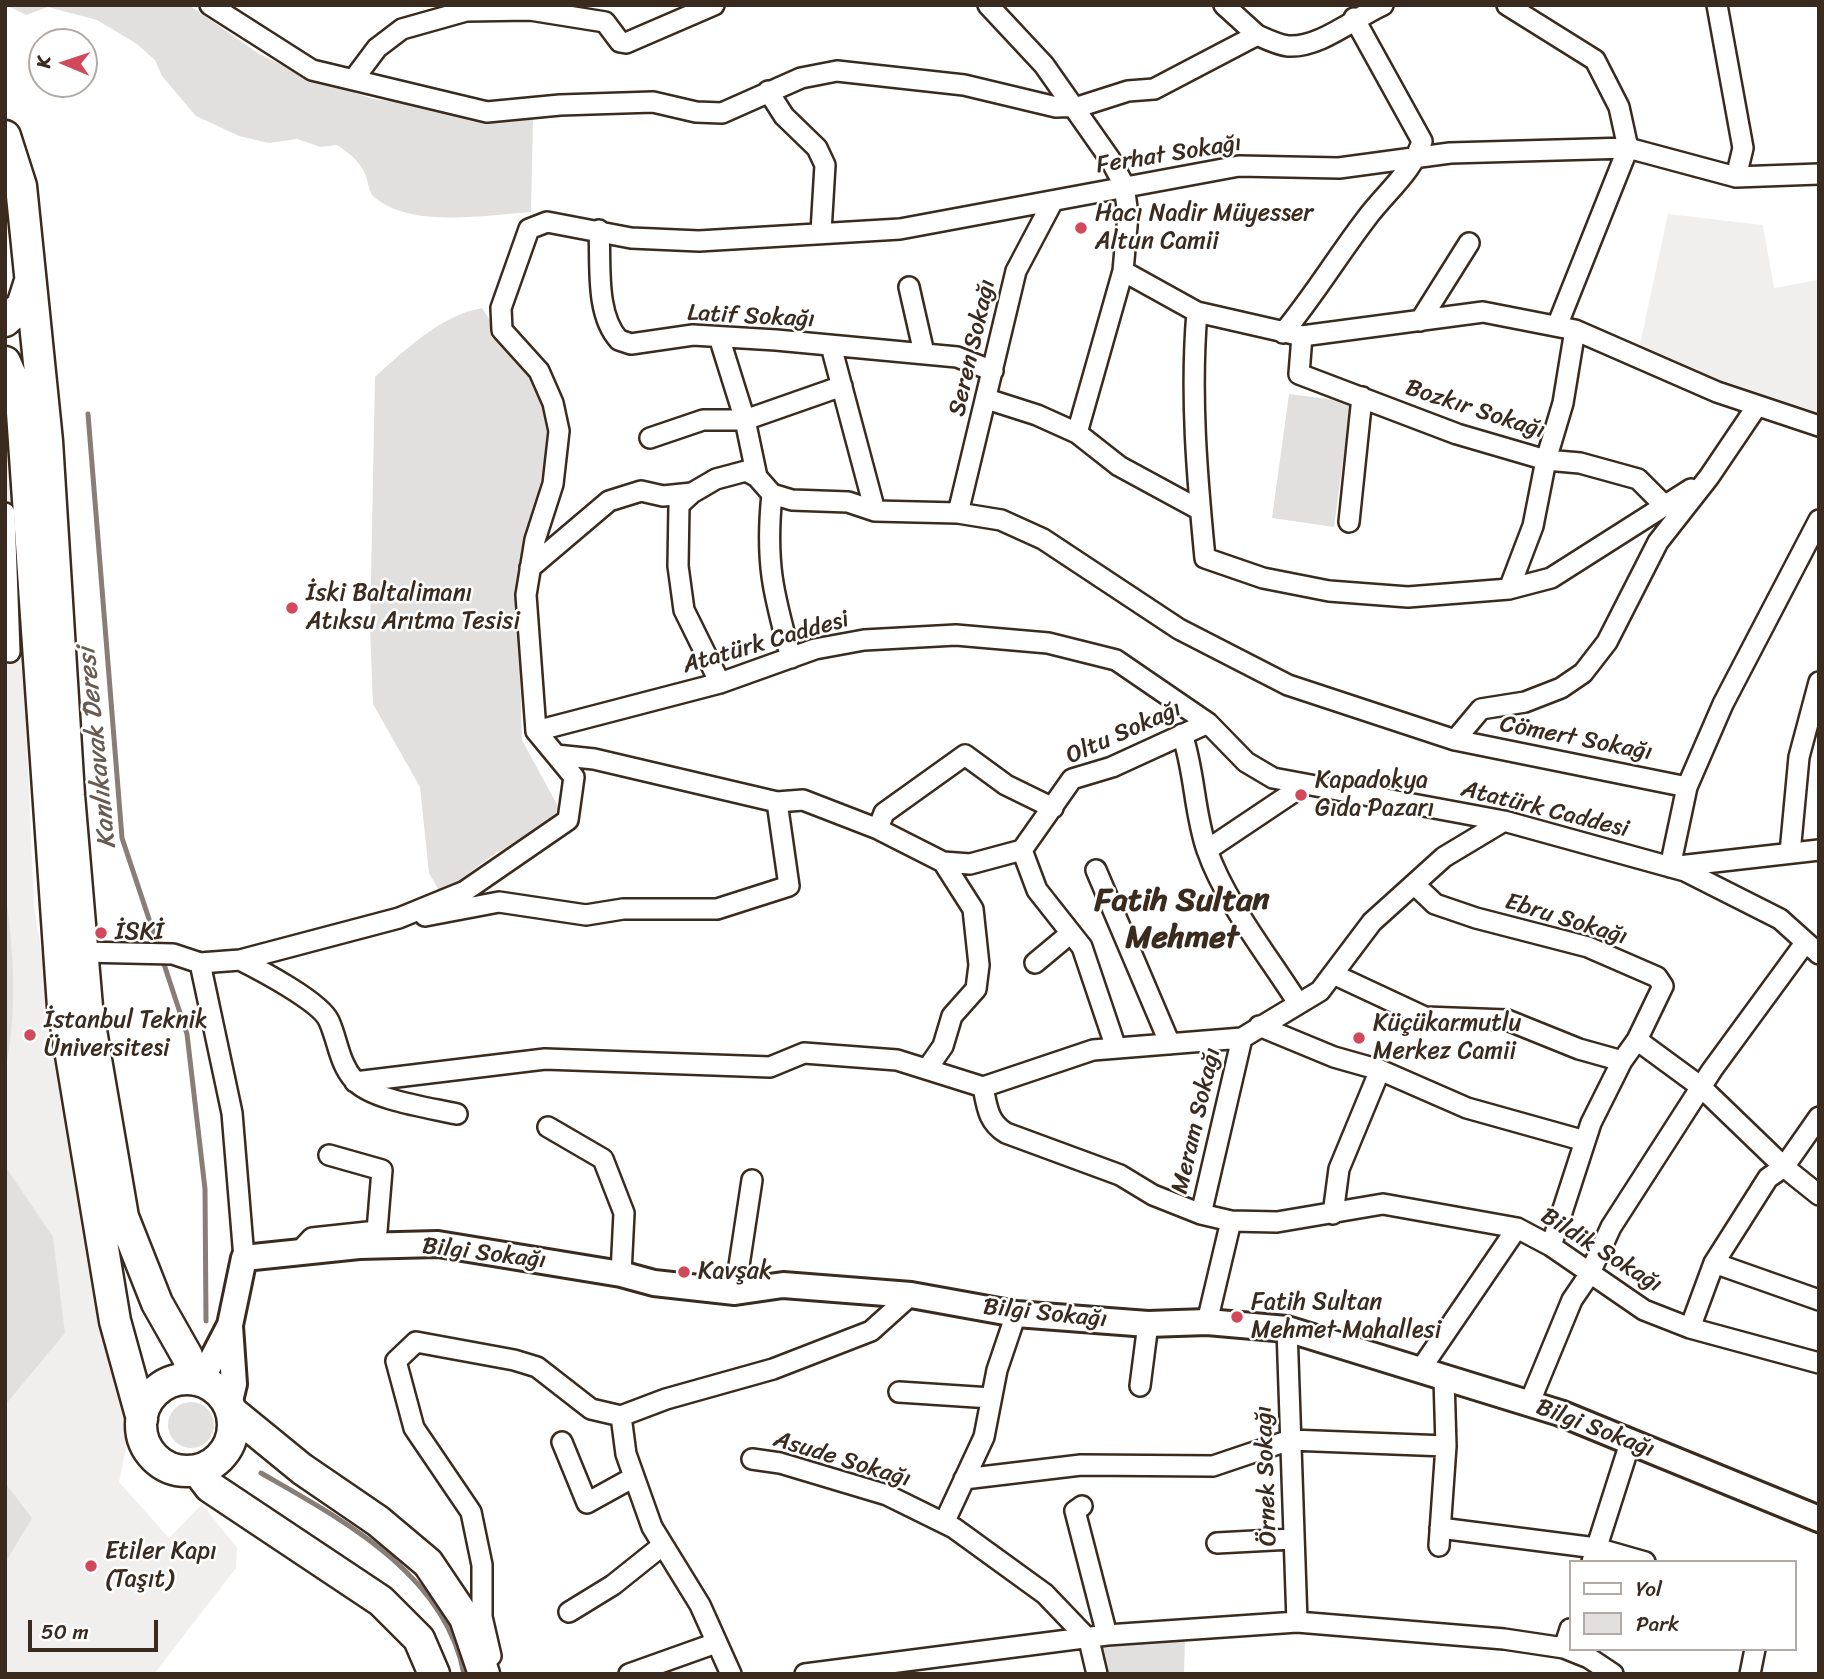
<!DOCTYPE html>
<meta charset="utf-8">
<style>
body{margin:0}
#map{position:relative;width:1824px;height:1679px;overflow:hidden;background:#fff;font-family:Sriracha,sans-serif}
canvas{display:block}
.frame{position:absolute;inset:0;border:7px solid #3b2a1e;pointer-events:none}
.legend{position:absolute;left:1569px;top:1560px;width:228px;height:91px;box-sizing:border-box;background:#fff;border:2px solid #b1aaa5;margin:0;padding:9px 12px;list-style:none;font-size:21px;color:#3b2a1e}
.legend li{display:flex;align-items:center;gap:14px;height:35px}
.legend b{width:35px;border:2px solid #b1aaa5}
.north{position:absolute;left:28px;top:28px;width:70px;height:70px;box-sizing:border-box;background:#fff;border:2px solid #b1aaa5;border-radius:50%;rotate:272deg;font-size:19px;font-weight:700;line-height:28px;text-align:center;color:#3b2a1e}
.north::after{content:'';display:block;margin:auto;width:24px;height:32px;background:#d1495b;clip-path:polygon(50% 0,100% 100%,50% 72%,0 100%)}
.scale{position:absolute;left:28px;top:1620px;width:130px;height:32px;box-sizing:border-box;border:4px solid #3b2a1e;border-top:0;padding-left:9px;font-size:21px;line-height:24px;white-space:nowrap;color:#3b2a1e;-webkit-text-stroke:5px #fff;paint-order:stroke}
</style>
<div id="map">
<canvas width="1824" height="1679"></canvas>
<div class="frame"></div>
<ul class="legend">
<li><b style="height:9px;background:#fff"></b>Yol</li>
<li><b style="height:19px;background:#e2e0de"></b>Park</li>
</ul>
<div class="north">K</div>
<div class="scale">50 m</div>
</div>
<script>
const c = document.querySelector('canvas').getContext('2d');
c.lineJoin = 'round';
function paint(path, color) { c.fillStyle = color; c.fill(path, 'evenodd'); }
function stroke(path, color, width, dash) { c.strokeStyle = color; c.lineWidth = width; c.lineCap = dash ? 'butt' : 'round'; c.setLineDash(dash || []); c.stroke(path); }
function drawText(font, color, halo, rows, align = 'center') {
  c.font = font + ' Sriracha,sans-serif'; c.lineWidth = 5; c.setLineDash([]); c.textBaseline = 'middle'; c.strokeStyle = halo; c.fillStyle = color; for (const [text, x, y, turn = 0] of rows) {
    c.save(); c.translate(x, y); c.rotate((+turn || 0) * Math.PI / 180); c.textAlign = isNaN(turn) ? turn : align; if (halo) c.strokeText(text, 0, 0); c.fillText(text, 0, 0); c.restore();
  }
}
paint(new Path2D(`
 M1668,214L1763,225L1774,288L1819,280V416L1746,396L1639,349Z
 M5,389L12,400L34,905L74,1165L127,1402L129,1433L119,1482L169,1538L202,1504L237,1548L236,1568L154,1674H5Z`), '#f1efee');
paint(new Path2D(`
 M6,5H189L259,54L312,79L373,99L435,106L497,119H533L531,212C486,215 409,229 373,196C369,192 368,182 366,176C360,161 350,154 337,145L321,147L297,139L269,143L239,136L196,116L162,76L155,60L137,44L97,20L48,7L26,15Z
 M482,308L490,320L491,337L515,357L536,383L547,415L548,444L518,595L522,740L560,810L526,840L497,852L441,894L429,873L420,787L373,704L370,628L375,377C405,350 441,315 482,308Z
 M1289,394L1351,402L1334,527L1272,518Z
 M5,891C14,951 18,1012 5,1071Z
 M5,1166L53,1237L65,1333L5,1405Z
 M168 1425a23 23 0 1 1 46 0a23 23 0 1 1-46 0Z
 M5,1483L32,1518L5,1563Z
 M1185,1637L1184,1674H1102L1096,1648Z`), '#e2e0de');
stroke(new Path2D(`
 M88,414L122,838L159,949
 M162,958L187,1034L205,1189L206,1321
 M261,1473C341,1519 445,1573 464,1674`), '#887e77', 5);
const minor = new Path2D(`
 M210,5L312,70L487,112L560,105L653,102L696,112L722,113L801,78L837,71L964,85L1056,107L1081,106L1128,91L1154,89L1257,35C1266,39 1278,45 1288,46C1320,48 1354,18 1383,5
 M988,5L1044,65L1110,159L1124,185L1128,215L1123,271L1197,312L1302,336L1483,312L1575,330L1717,392L1819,426
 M1224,5L1257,35
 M1507,5L1595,60L1619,107L1628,148L1557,326
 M1717,5L1743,148L1736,177
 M353,80L377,48L402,29L466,11L530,10L605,22L620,42L626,43L714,5
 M768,91L784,116L817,148L825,165L821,232
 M599,230C601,264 595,314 619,340L631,344L693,335L776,340L957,357L993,371
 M909,287L924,353
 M1197,312C1190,394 1197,477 1205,558L1263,578L1329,591L1408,597L1509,589L1551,578L1691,489
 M1420,321L1469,243
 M1283,333C1313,297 1337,257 1366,219C1384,194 1414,171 1422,141L1354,18
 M1302,336L1299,374L1457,434L1546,460L1580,463L1638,479L1666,507
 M719,337L745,420L757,477
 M831,346L875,511
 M987,399L1037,415L1077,433L1123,271
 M1077,433L1119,466L1200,510
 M650,438L703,420H745L842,386
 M772,494C765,562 773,593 791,658
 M5,513L10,652
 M958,513L1016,271L1053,201
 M1819,520L1723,704L1687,787L1670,867L1819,850
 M1349,522L1362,397
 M530,568L609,501L641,491L663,496L692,493
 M1509,589L1533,526L1546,460L1563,403L1575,330
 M720,683L684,610L678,566L679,505L692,493L716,479L746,471L757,477L772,494L792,500L848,502L875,511L958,513L1001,520L1043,539L1179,629L1288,685L1455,740L1481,709L1525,702L1561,688L1583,673L1607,642L1658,542L1709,477L1757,406
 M536,731L720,683L815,649L864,640L956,635L1048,643L1116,660L1208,723L1246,762L1273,778L1504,821L1685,871L1780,919L1819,954
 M1182,734C1195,772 1194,813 1207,850C1225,902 1269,957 1298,1003
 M1455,740L1687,787
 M556,755L594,759L777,802
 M878,829L884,813L965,755L1006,785L1053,808
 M1207,850L1304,785
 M1790,853L1799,757L1819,682
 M1096,870L1170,1044
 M1414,884L1435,904L1476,918L1588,947L1657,977L1663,986L1637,1040L1622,1061
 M425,916L499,902L586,915L623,909H717L789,886L777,802L803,800L878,829L943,862L970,864L1022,850
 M82,952L173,954L200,963L240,960L399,918L465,891L568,820L574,777L536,731L526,595L535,540L553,484L559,431L553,403L539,371L502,330L501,308L529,229L547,222L631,238L699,241L900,229L1239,166L1339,168L1450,153L1628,148L1736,177L1819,174
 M240,960C260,970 321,1002 329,1021C338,1041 339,1063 354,1080C371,1100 431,1108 457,1114
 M200,963L232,1113L244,1258
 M1035,963L1071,933
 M1333,974L1425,1017L1507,1020L1579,1049L1622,1061L1591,1123L1551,1246
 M1259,1026L1334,1057L1380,1070
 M1637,1040L1701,1087L1784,1167L1819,1195
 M1116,1048L1082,947L1037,890L1022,850L1072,779L1112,767L1208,723
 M927,1069L943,1046L952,1016L976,989L979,965L973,909L943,862
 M355,1082L545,1059L770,1067L804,1053L897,1060L983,1087L1093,1050L1242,1038L1320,991L1372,922L1444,857L1504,821
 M983,1087C987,1107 988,1122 1006,1133L1120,1175L1153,1195L1201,1214L1231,1221L1277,1222L1383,1204L1517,1228L1551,1246L1644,1310L1690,1328L1819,1363
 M548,1127L603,1159L624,1213L621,1274
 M1201,1214L1242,1038
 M1333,1214L1339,1169L1380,1070L1467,1108L1585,1141
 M299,1252L312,1238L377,1231L382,1170L329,1155
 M1714,1263L1819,1300
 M735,1292L752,1180
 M1207,1322L1231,1221
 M1690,1328L1714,1263L1768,1178L1784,1167L1819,1117
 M1287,1329L1297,1622
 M1420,1370L1517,1228
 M1140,1386L1148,1324
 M899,1392L991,1398
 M1529,1404L1572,1300L1589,1275L1611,1227L1712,1070L1805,943
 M562,1442L587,1503L634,1477
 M752,1459L780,1463L887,1495L954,1528L1045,1594L1089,1640L1097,1674
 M964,1479L1081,1465L1213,1466L1290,1440L1446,1446L1444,1378
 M1082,1506L1075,1511L1107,1635
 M944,1523L984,1437L997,1370L1016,1314
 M1440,1528L1596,1548L1645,1562
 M1217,1543L1292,1539
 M1439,1546L1446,1446
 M1592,1562L1630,1443
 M569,1612L613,1585L663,1545
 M1564,1648L1570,1629
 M491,1656L482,1617V1565L471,1512L414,1428L396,1361L416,1342L514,1360L537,1367L591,1409L621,1416
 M629,1674L716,1643
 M731,1674L700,1605L652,1527L626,1454L621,1416L666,1399L773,1369L871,1331L911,1295
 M805,1674L1107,1635L1297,1622L1504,1639L1564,1648L1589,1658L1613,1674
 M1750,1674L1755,1649`);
const tertiary = new Path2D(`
 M201,1381L230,1325L244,1258L359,1246L438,1244L621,1274L654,1283L735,1292L783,1285L911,1295L1016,1314L1148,1324L1207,1322L1287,1329L1560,1413L1819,1519
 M229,1405L234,1384L230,1326`);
const primary = new Path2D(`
 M5,136L21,186L47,441L69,795L87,1007L123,1217L157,1303L187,1356L196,1380
 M5,321L22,306L30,281
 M5,362L21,398L63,1007L115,1321L142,1419
 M141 1425a46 46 0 1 1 92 0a46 46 0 1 1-92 0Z
 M231,1411L302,1469L378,1521L428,1563L465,1618L484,1674
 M197,1470L210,1487L381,1601L419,1639L434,1674`);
stroke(minor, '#3b2a1e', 24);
stroke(tertiary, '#3b2a1e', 30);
stroke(primary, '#3b2a1e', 35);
stroke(minor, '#fff', 19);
stroke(tertiary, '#fff', 24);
stroke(primary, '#fff', 30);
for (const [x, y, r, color] of [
 [1081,228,7,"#d1495b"],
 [292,608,7,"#d1495b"],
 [1301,795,7,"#d1495b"],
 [101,933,7,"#d1495b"],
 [30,1035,7,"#d1495b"],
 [1359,1038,7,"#d1495b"],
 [684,1272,7,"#d1495b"],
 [1237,1317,7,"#d1495b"],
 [91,1566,7,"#d1495b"]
]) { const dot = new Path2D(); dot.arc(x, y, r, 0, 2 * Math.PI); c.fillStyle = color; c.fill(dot); stroke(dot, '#fff', 2.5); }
drawText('24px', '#3b2a1e', '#fff', [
 ["Ferhat Sokağı",1169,155,-9],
 ["Latif Sokağı",751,317,3],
 ["Seren Sokağı",973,348,-77],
 ["Bozkır Sokağı",1475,410,18],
 ["Atatürk Caddesi",766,643,-16],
 ["Oltu Sokağı",1124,733,-24],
 ["Cömert Sokağı",1576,739,11],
 ["Atatürk Caddesi",1545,810,14],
 ["Ebru Sokağı",1566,920,17],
 ["Meram Sokağı",1197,1121,-77],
 ["Bildik Sokağı",1601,1251,32],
 ["Bilgi Sokağı",484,1254,7],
 ["Bilgi Sokağı",1045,1314,6],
 ["Bilgi Sokağı",1595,1429,21],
 ["Asude Sokağı",842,1460,17],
 ["Örnek Sokağı",1267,1476,-92]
]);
drawText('24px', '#3b2a1e', '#fff', [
 ["Hacı Nadir Müyesser",1095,214],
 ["Altun Camii",1095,242],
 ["İski Baltalimanı",306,594],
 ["Atıksu Arıtma Tesisi",306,622],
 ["Kapadokya",1315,781],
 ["Gıda Pazarı",1315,809],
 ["İSKİ",115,933],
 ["İstanbul Teknik",44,1021],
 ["Üniversitesi",44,1049],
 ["Küçükarmutlu",1373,1024],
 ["Merkez Camii",1373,1052],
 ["Kavşak",698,1272],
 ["Fatih Sultan",1251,1303],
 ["Mehmet Mahallesi",1251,1331],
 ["Etiler Kapı",105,1552],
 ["(Taşıt)",105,1580]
], 'left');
drawText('italic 26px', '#685b52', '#fff', [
 ["Kanlıkavak Deresi",98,748,-96]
]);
drawText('bold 32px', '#3b2a1e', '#fff', [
 ["Fatih Sultan",1182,902],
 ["Mehmet",1182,939]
]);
</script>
